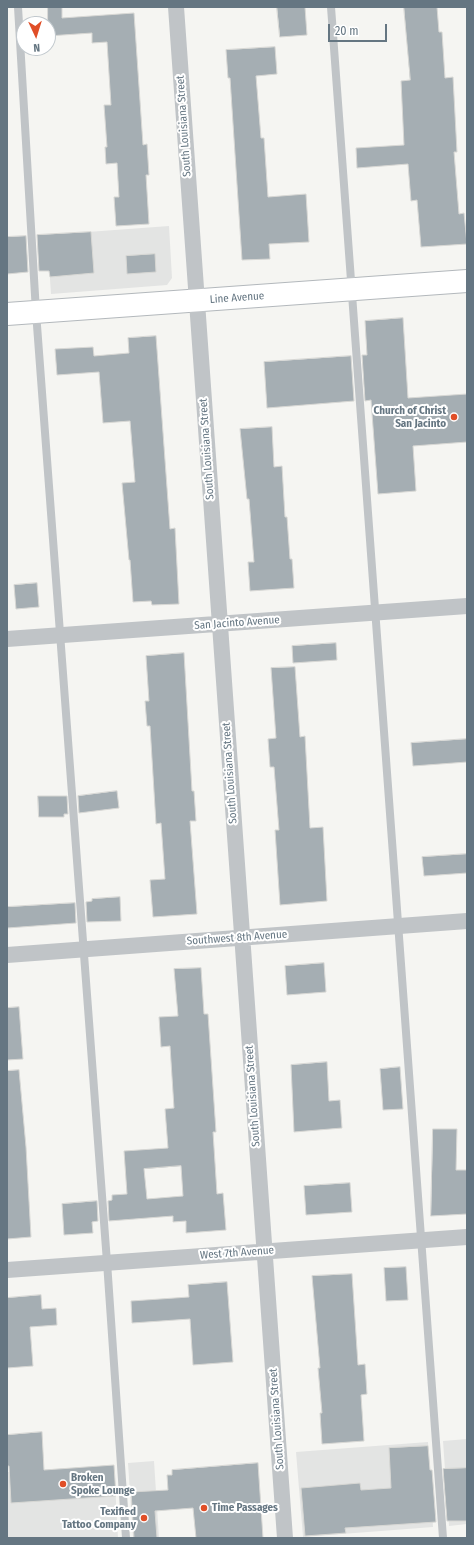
<!DOCTYPE html>
<style>
body{margin:0}
#map{position:relative;width:474px;height:1545px;overflow:hidden;background:#f5f5f2;font-family:"Fira Sans Condensed",sans-serif}
canvas{display:block}
.frame{position:absolute;inset:0;border:8px solid #657682;pointer-events:none}
.north{position:absolute;left:16px;top:16px;width:40px;height:40px;box-sizing:border-box;background:#fff;border:1px solid #c1c8cd;border-radius:50%;rotate:176deg;font-size:11px;font-weight:700;line-height:16px;text-align:center;color:#657682}
.north::after{content:'';display:block;margin:auto;width:14px;height:18px;background:#e04e27;clip-path:polygon(50% 0,100% 100%,50% 72%,0 100%)}
.scale{position:absolute;left:328px;top:24px;width:59px;height:18px;box-sizing:border-box;border:2px solid #657682;border-top:0;padding-left:5px;font-size:12px;line-height:14px;white-space:nowrap;color:#657682;-webkit-text-stroke:3px #fff;paint-order:stroke}
</style>
<div id="map">
<canvas width="474" height="1545"></canvas>
<div class="frame"></div>
<div class="north">N</div>
<div class="scale">20 m</div>
</div>
<script>
const c = document.querySelector('canvas').getContext('2d');
c.lineJoin = 'round';
function paint(path, color) { c.fillStyle = color; c.fill(path, 'evenodd'); }
function stroke(path, color, width, dash) { c.strokeStyle = color; c.lineWidth = width; c.lineCap = dash ? 'butt' : 'round'; c.setLineDash(dash || []); c.stroke(path); }
function drawText(font, color, halo, rows, align = 'center') {
  c.font = font + ' "Fira Sans Condensed",sans-serif'; c.lineWidth = 4; c.setLineDash([]); c.textBaseline = 'middle'; c.strokeStyle = halo; c.fillStyle = color; for (const [text, x, y, turn = 0] of rows) {
    c.save(); c.translate(x, y); c.rotate((+turn || 0) * Math.PI / 180); c.textAlign = isNaN(turn) ? turn : align; if (halo) c.strokeText(text, 0, 0); c.fillText(text, 0, 0); c.restore();
  }
}
paint(new Path2D(`
 M169,226L172,278L167,285L51,294L47,235Z
 M467,1439V1524L449,1526L443,1441Z
 M428,1442L433,1527L303,1537L296,1452Z
 M154,1461L159,1538H133L128,1463Z
 M114,1465L118,1538H7V1472Z`), '#e3e4e3');
const building = new Path2D(`
 M48,7H62V18L134,13L143,145L147,144L149,175H146L149,224L116,226L114,197H119L117,163L106,164L105,147H107L104,105H111L107,42L92,43V33L48,36Z
 M277,7H305L307,35L280,37Z
 M404,7H437L439,32H442L445,78L453,77L457,152H454L459,214L464,213L467,244L421,247L417,200L411,201L408,164L357,168L356,148L404,145L401,81L410,80Z
 M275,47L277,74L256,76L261,138H264L268,197L306,194L309,242L269,244L270,259L242,260L230,78H228L226,50Z
 M91,232L94,273L50,277L49,271H39L37,235Z
 M26,236L28,272L7,274V237Z
 M155,254L156,272L127,274L126,256Z
 M403,318L408,398L467,394V442L413,446L416,491L378,494L371,400L365,401L362,355H367L365,321Z
 M156,336L170,529L175,528L179,604L152,605L151,601L133,602L130,560H129L122,483L135,482L130,421L103,423L99,372L57,375L55,349L93,347L94,356L129,353L128,338Z
 M351,356L354,401L267,408L264,362Z
 M272,427L274,467L282,466L285,517H287L290,559H292L294,588L250,591L248,562H254L249,499H247L240,429Z
 M37,583L39,607L16,609L14,585Z
 M336,643L337,660L293,663L292,646Z
 M184,653L192,791H194L196,821H190L197,914L153,917L150,880L165,879L161,823L156,824L150,726H147L145,701H149L146,656Z
 M295,667L300,737L305,736L310,828L323,827L327,901L280,905L275,830H279L274,767H270L268,739L276,738L271,668Z
 M467,739V762L413,766L411,743Z
 M117,791L119,808L79,813L78,796Z
 M38,796H67L68,814H64V817H39Z
 M467,854V873L424,876L422,857Z
 M120,897L121,921L87,922L86,902L92,901V899Z
 M75,903L76,923L7,928V907Z
 M324,963L326,992L287,995L285,966Z
 M201,968L204,1014H208L216,1132H213L217,1194L223,1193L226,1230L186,1233V1221L173,1222V1216L109,1221L108,1201L112,1200V1195L127,1194L124,1151L168,1148L165,1109L174,1108L170,1046L161,1047L159,1017L178,1016L174,969ZM181,1166L183,1196L147,1199L144,1169Z
 M19,1007L23,1059L7,1060V1008Z
 M327,1062L329,1101L340,1100L342,1128L294,1132L291,1065Z
 M400,1067L403,1109L383,1110L380,1069Z
 M19,1070L26,1147L31,1237L7,1239V1071Z
 M433,1129H457L456,1170H467V1214L431,1216Z
 M350,1183L352,1212L306,1215L304,1186Z
 M97,1201L98,1221L92,1222L93,1233L64,1235L62,1204Z
 M406,1267L408,1300L386,1301L384,1268Z
 M352,1274L358,1365L365,1364L367,1394L361,1395L364,1441L322,1444L320,1413H322L318,1368H320L312,1276Z
 M227,1282L233,1362L193,1365L190,1319L132,1323L131,1301L189,1297L188,1285Z
 M41,1295L42,1309L56,1308L57,1325L30,1327L33,1366L7,1368V1298Z
 M42,1432L44,1470L114,1465L116,1496L11,1503L9,1466H7V1435Z
 M428,1446L430,1470H432L436,1522L345,1528L346,1533L305,1536L301,1488L360,1483L361,1490L391,1488L389,1448Z
 M258,1463L263,1538H196L193,1508L155,1511L157,1538H134L131,1492L168,1490L167,1475H172V1470Z
 M467,1468V1521H447L443,1469Z`);
paint(building, '#a5aeb3');
stroke(building, '#d7d7d4', 1);
const secondary = new Path2D(`
 M7,314L467,281`);
stroke(secondary, '#b3b8bc', 24);
stroke(new Path2D(`
 M18,7L36,312L107,1262L126,1538
 M331,7L443,1538`), '#c0c4c7', 8);
stroke(new Path2D(`
 M176,7L285,1538
 M7,639L467,606
 M7,955L467,921
 M7,1270L467,1237`), '#c0c4c7', 16);
stroke(secondary, '#fff', 22);
for (const [x, y, r, color] of [
 [454,417,4,"#e04e27"],
 [63,1484,4,"#e04e27"],
 [204,1508,4,"#e04e27"],
 [144,1518,4,"#e04e27"]
]) { const dot = new Path2D(); dot.arc(x, y, r, 0, 2 * Math.PI); c.fillStyle = color; c.fill(dot); stroke(dot, '#fff', 1.5); }
drawText('11px', '#657682', '#fff', [
 ["South Louisiana Street",184,126,-94],
 ["Line Avenue",237,298,-4],
 ["South Louisiana Street",207,449,-94],
 ["San Jacinto Avenue",237,623,-4],
 ["South Louisiana Street",230,773,-94],
 ["Southwest 8th Avenue",237,938,-4],
 ["South Louisiana Street",253,1096,-94],
 ["West 7th Avenue",237,1253,-4],
 ["South Louisiana Street",277,1419,-94]
]);
drawText('bold 11px', '#657682', '#fff', [
 ["Church of Christ",446,411],
 ["San Jacinto",446,424],
 ["Broken",71,1478,"left"],
 ["Spoke Lounge",71,1491,"left"],
 ["Time Passages",212,1508,"left"],
 ["Texified",136,1512],
 ["Tattoo Company",136,1525]
], 'right');
</script>
